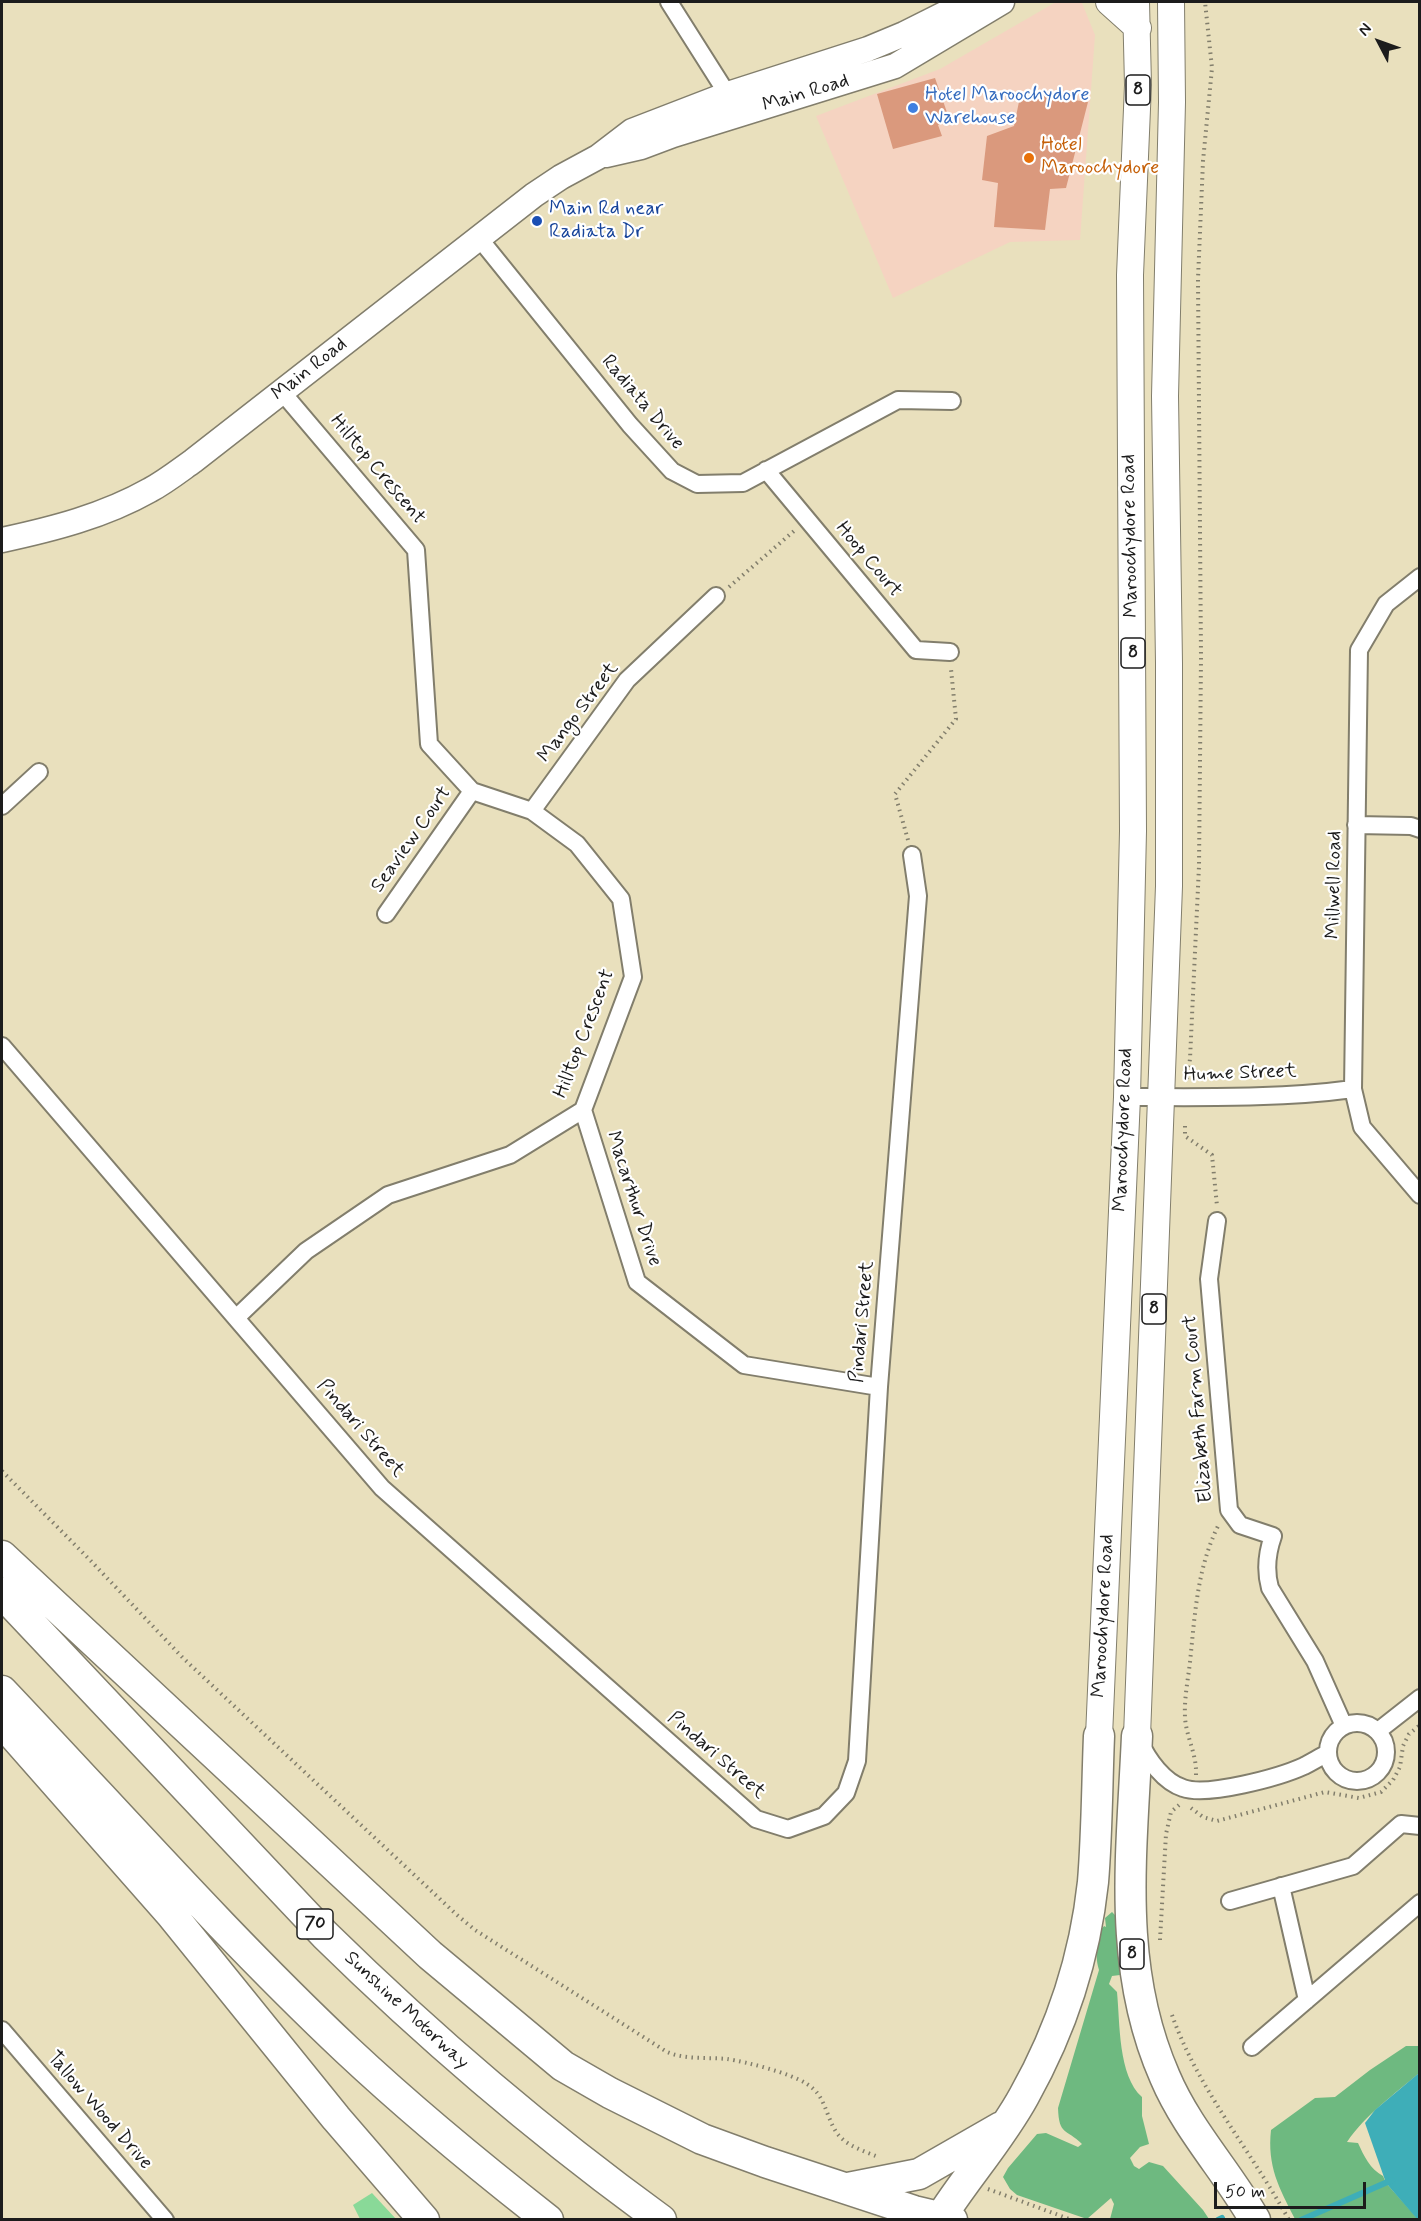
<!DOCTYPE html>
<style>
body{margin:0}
#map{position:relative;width:1421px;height:2221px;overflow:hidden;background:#e9e0bd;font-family:Mynerve,sans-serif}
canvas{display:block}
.frame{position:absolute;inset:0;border:3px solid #1c1c1c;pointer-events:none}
.north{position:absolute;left:1349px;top:12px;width:60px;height:60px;-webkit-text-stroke:4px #fff;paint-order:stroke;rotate:311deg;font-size:16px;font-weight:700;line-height:24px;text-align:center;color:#1c1c1c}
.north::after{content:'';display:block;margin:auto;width:21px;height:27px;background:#1c1c1c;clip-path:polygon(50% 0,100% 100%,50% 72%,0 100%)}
.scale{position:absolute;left:1214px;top:2182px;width:152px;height:27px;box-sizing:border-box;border:3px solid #1c1c1c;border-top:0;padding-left:8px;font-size:18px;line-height:21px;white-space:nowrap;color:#1c1c1c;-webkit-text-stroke:4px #fff;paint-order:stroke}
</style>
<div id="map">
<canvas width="1421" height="2221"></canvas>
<div class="frame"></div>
<div class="north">N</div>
<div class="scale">50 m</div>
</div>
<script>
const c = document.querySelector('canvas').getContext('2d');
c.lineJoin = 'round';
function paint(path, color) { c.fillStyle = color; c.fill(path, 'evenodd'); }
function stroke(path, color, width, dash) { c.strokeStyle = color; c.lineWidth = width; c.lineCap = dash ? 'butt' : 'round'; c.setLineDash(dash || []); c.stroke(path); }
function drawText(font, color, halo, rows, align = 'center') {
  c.font = font + ' Mynerve,sans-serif'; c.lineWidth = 4.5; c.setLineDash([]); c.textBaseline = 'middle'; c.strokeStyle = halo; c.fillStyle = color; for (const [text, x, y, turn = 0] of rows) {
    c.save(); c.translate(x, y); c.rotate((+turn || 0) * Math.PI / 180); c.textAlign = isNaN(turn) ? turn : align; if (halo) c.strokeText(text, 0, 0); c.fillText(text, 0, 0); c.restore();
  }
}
paint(new Path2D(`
 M1056,2L1082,3L1095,35L1080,240L1010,242L893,298L816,116L940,69Z`), '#f5d3c1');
paint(new Path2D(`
 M372,2193L396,2219H360L353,2205Z`), '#89d998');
paint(new Path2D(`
 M1112,1912L1118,1918L1120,1975L1112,1976L1109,1984L1117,1992C1120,2022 1118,2076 1142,2097V2116L1149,2144L1140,2147L1130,2158L1134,2166L1139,2169L1149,2162L1163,2166L1203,2210L1209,2219H1110L1114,2204L1111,2198L1087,2219L1017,2195L1010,2189L1003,2177L1008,2168L1037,2134L1046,2133L1078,2147L1082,2144C1066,2128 1059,2136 1058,2108L1099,1970C1093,1949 1101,1948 1100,1931L1104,1926L1106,1927L1105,1918Z
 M1406,2046H1419V2073C1395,2094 1365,2115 1347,2142L1358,2143C1364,2156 1370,2169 1383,2176L1386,2183L1418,2219H1295C1279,2188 1267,2166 1271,2130L1315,2098L1335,2097L1370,2070Z`), '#6eb980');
paint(new Path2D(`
 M1419,2073L1420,2219L1418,2220L1386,2183L1365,2123L1375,2110Z`), '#3eaeb8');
stroke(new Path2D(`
 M1218,2220L1222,2218
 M1301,2220L1392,2180`), '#3eaeb8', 6);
paint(new Path2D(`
 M935,78L950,121L938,125L942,136L893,149L877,94Z
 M1021,92L1088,102L1066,188L1050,189L1045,230L994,227L998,183L982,180L987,136L1014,126Z`), '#da997d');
const street = new Path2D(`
 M669,2L733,103
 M479,238L630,425L672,471L697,484L743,483L898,400L952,401
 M766,470L916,650L950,652
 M1420,577L1386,604L1359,650L1353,1089L1362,1127L1420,1195
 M2,806L39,772
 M532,811L627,680L716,596
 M1356,825L1411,826L1420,829
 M386,914L472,791
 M2,1046L382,1488L756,1819L788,1829L824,1816L846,1793L857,1761L879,1387L918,896L912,855
 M1127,1097C1202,1097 1279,1099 1353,1089
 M583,1110L637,1282L744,1365L879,1387
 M1217,1221L1209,1279L1229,1510L1240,1525L1273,1536C1267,1553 1265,1570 1270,1588L1315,1661L1344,1726
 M236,1318L306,1251L388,1195L510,1155L583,1110L633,977L621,899L577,844L532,811L472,791L429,744L416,550L282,392
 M1328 1752a29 29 0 1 1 58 0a29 29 0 1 1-58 0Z
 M1378,1731L1420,1698
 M1140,1742C1148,1760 1164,1782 1183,1788C1207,1797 1280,1777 1304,1766C1312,1762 1320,1757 1328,1753
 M1281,1886L1307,2000
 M1230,1901L1353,1866L1401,1824L1420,1826
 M2,2030L165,2220
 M1252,2047L1420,1903`);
const secondary = new Path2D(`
 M606,155L641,147L673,135L895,66L1002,2
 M2,540C53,529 104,516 150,490C165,482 179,471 193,461L534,195L561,177L598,157L632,131L728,94L868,49L904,34L968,2`);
const primary = new Path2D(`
 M1109,2L1138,28
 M1099,1736L1127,1097L1133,831L1130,275L1138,85L1136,2
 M1137,1736L1169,886V663L1165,396L1172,102L1171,2`);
const highway = new Path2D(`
 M2,1556L430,1955L563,2066L610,2093L702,2139L765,2162L914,2211L952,2220
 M2,1593L325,1935C430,2038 541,2133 661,2220
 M2,1691C116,1811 226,1936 347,2050C411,2110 479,2166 548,2220
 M2,1722L171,1914L336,2118L424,2220
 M1137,1736C1132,1853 1116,1966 1165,2077C1187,2129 1227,2171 1255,2220
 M848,2188L919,2174L1001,2127
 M939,2220C966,2177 1000,2140 1024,2096C1061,2030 1085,1957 1093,1882C1097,1834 1097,1785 1099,1736`);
stroke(street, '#827e6c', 20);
stroke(secondary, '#827e6c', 27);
stroke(primary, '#827e6c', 28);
stroke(highway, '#827e6c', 33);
stroke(new Path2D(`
 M729,587L794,531
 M908,840L895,794L956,719L951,669
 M1187,1079L1190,1059L1199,866L1201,657L1198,279L1203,161L1212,68L1205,2
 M1185,1126V1136L1212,1155L1217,1206
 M2,1471L89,1559L183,1658L457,1915L475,1930L667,2052C686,2060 707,2057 727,2059C747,2062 790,2073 807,2084C825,2095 825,2113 835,2130C843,2145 864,2151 878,2157
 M1196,1775C1197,1754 1186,1737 1185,1717C1184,1699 1188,1680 1190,1662C1195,1614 1197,1568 1219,1524
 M1191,1808L1203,1817L1217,1821L1325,1792L1359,1798L1381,1792L1393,1780L1400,1767L1403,1746L1409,1734L1420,1725
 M1160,1940L1166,1834L1171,1812L1179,1805
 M1172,2015C1198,2089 1251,2151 1289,2220
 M988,2189L1072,2220`), '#827e6c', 4, [1.5, 4.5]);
stroke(street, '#fff', 16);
stroke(secondary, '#fff', 24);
stroke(primary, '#fff', 26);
stroke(highway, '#fff', 30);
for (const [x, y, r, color] of [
 [913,108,6,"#3f7fe0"],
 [1029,158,6,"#e8710a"],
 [537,221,6,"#1a4fb4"]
]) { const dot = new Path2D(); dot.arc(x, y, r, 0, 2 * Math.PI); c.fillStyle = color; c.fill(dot); stroke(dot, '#fff', 2); }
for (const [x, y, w] of [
 [1138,90,24],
 [1133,653,24],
 [1154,1309,24],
 [315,1924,36],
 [1132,1954,24]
]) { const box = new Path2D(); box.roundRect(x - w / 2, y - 15, w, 30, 4.5); c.fillStyle = '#fff'; c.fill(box); stroke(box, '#1c1c1c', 1.5); }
drawText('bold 18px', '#1c1c1c', null, [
 ["8",1138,90],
 ["8",1133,653],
 ["8",1154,1309],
 ["70",315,1924],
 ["8",1132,1954]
]);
drawText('20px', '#1c1c1c', '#fff', [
 ["Main Road",806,94,-17],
 ["Main Road",310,370,-38],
 ["Radiata Drive",642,403,50],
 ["Hilltop Crescent",377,470,50],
 ["Maroochydore Road",1131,536,-91],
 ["Hoop Court",868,560,50],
 ["Mango Street",579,713,-53],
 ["Seaview Court",412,840,-55],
 ["Millwell Road",1335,885,-89],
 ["Hilltop Crescent",585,1034,-69],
 ["Hume Street",1240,1074,-2],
 ["Maroochydore Road",1124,1130,-88],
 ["Macarthur Drive",633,1199,72],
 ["Pindari Street",863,1322,-85],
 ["Elizabeth Farm Court",1199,1409,-95],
 ["Pindari Street",360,1429,49],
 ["Maroochydore Road",1104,1616,-87],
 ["Pindari Street",716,1756,41],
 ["Sunshine Motorway",406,2011,43],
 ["Tallow Wood Drive",99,2111,49]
]);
drawText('20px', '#366cbe', '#fff', [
 ["Hotel Maroochydore",925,96],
 ["Warehouse",925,119]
], 'left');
drawText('20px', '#c56008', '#fff', [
 ["Hotel",1041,146],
 ["Maroochydore",1041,169]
], 'left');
drawText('20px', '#164399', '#fff', [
 ["Main Rd near",549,210],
 ["Radiata Dr",549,233]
], 'left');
</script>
